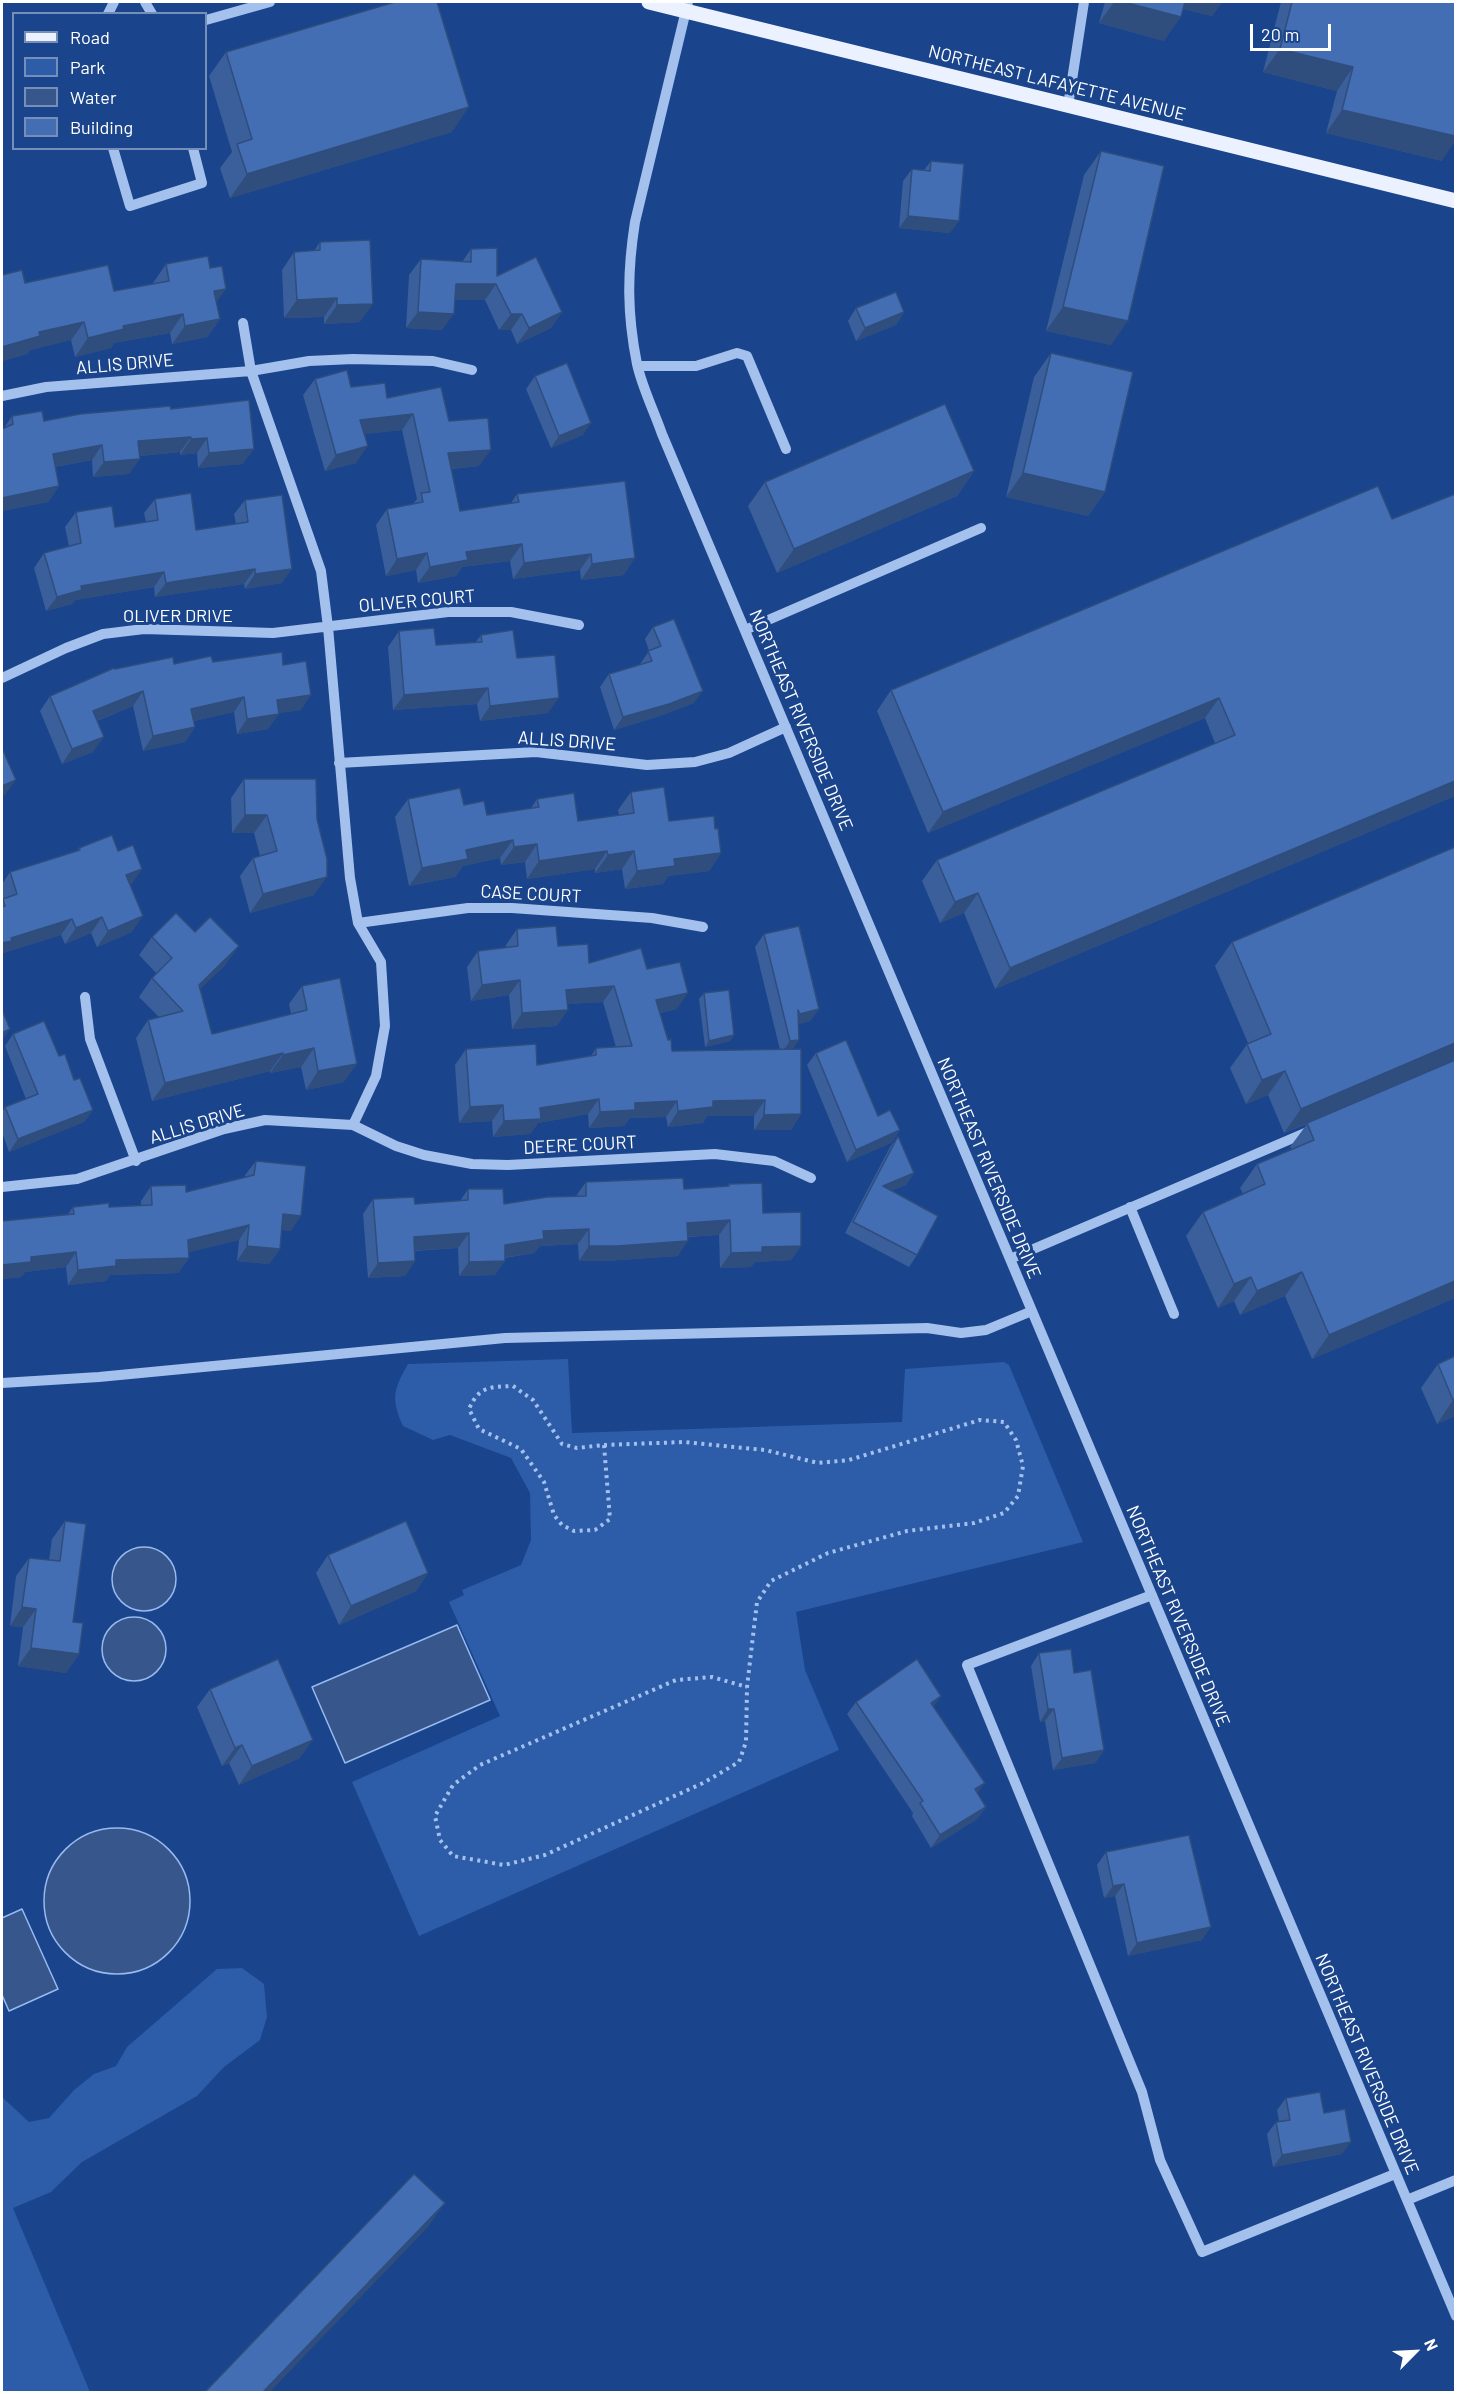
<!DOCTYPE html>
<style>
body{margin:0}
#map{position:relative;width:1457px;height:2394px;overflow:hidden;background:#1a448b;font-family:Barlow,sans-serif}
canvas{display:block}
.frame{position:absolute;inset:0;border:3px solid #fff;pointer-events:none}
.legend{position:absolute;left:12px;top:12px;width:195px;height:138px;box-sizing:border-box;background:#1a448b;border:2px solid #768fb9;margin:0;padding:8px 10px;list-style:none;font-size:18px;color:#fff}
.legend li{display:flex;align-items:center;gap:12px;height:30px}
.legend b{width:30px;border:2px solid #768fb9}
.north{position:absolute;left:1385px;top:2322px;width:60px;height:60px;-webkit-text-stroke:4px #1a448b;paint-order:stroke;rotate:66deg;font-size:16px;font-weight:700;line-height:24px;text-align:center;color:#fff}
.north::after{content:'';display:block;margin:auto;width:21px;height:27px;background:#fff;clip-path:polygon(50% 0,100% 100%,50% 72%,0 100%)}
.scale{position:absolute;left:1250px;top:24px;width:81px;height:27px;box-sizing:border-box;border:3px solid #fff;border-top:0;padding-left:8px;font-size:18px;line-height:21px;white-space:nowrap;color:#fff;-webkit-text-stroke:4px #1a448b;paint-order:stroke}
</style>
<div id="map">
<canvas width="1457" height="2394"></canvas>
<div class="frame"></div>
<ul class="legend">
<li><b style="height:8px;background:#ebf1ff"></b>Road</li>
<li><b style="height:16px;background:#2d5ca9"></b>Park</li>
<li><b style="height:16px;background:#37568b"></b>Water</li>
<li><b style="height:16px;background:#436eb3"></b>Building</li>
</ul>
<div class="north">N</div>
<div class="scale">20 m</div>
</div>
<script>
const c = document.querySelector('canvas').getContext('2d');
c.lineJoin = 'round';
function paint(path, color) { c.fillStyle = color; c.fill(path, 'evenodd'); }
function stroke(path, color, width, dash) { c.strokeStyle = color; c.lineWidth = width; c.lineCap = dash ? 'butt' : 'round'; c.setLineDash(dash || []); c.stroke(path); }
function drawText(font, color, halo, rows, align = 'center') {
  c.font = font + ' Barlow,sans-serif'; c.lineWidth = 6; c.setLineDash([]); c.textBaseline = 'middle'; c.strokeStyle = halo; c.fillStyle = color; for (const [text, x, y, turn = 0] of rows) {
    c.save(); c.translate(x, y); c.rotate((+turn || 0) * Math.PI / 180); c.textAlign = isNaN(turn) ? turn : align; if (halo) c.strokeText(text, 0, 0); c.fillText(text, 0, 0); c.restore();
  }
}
paint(new Path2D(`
 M568,1359L572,1433L902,1422L905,1369L1004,1362L1009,1365L1083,1542L796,1612L805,1670L839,1750L419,1936L352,1782L500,1716L449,1602L464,1595L462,1590L521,1565L531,1540L530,1493L511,1458L450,1435L433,1440L403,1426C391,1399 393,1390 408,1364Z
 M242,1968L264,1984L267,2017L260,2040L224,2067L197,2096L82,2162L51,2192L13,2208L90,2392H2V2097L29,2122L49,2118L74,2090L94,2074L116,2066L127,2047L217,1969Z`), '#2d5ca9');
const water = new Path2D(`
 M112 1579a32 32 0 1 1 64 0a32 32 0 1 1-64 0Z
 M102 1649a32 32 0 1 1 64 0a32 32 0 1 1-64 0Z
 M457,1625L490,1700L345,1763L312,1687Z
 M44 1901a73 73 0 1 1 146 0a73 73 0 1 1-146 0Z
 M22,1909L58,1989L9,2011L2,1995V1918Z`);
paint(water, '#37568b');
stroke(water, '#97baf0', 1.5);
stroke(new Path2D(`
 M513,1386L533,1400L562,1444L577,1448L604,1445L610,1519L595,1530L574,1531L562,1525L554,1515L544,1482L521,1449L479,1429L469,1409C479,1386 490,1387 513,1386Z
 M604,1445L684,1442L765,1450L818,1463L849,1460L980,1420L1004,1422L1016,1440L1023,1466L1018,1496L1004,1513L974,1523L907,1531L828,1553L771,1581L757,1602L747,1687L746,1742L739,1762L703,1783L545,1855L504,1865L453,1856L440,1840L435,1816L453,1785L480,1765L676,1680L712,1677L747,1687`), '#a4c1ed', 4, [3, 4.5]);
stroke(new Path2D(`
 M145,2L152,14
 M688,2L635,222C627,273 627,314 637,364C642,387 654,411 662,434L1456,2316
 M108,14L114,2
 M206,20L270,2
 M1068,106L1084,2
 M113,148L130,206L202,183L193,148
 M243,323L251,371L321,571L328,627L350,878L358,923L381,962L385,1026L376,1076L353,1125
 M638,366H696L737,353L747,356L786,449
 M2,396L46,387L251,371L309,361L353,359L433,361L472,370
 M745,630L981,528
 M2,678L66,648L103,634L144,629L273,633L448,612H511L579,625
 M339,763L536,752L647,765L695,762L729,753L786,727
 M358,923L468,908H512L652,918L703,927
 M85,997L90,1039L136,1161
 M2,1187L77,1179L224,1129L265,1120L353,1125L396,1146L424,1155L472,1164L508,1165L715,1154L774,1161L811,1178
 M1130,1207L1174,1314
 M1010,1259L1312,1130
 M2,1383L99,1377L505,1338L927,1328L961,1333L986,1330L1032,1311
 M1152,1595L967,1665L1142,2092L1160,2160L1202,2252L1395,2174
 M1407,2200L1456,2180`), '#a4c1ed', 10);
stroke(new Path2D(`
 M649,2L1456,201`), '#ebf1ff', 15);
paint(new Path2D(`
 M1105,2H1222L1212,16L1183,9L1164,41L1099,23Z
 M1281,2H1455L1442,161L1326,133L1337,91L1263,72Z
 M226,52L452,132L230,198L220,168L232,152L209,76Z
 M1101,151L1111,345L1046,331L1084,175Z
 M931,161L950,233L899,228L903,181L912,169L924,170Z
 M320,242L360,322L324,324V317L284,318L282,270L294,252L314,251Z
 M471,249L497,276L562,312L551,328L517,344L511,330H499L485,300H455L442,330L406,328L409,275L421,259L462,262Z
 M166,264L216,302L220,319L207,337L172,344L170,333L114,343L111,348L75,357L71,340L30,350L27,354L2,361V275L25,283L114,291L153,284V283Z
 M856,308L904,312L896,325L856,341L848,321Z
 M1051,353L1105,492L1088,516L1006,497L1034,377Z
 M535,376L583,435L551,448L526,389Z
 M315,379L351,387L387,398L449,421L479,466L451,469L460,511L511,503L517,494L624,575L581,580L580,570L513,579L510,561L462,567L456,576L418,583L416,570L386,576L376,525L387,509L413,504L417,499L402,430L364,434L356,463L325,471L303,395Z
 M171,409L243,464L198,468L197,453L180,455V452L140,456L129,474L93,477L92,460L55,467L59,486L48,502L2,511V429L4,428L12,416L44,421Z
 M974,471L957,496L777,573L748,506L765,482Z
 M1378,486L1455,796L995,989L964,913L940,923L922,881L937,860L1215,743L1205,718L928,833L877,711L891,690Z
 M155,499L196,530L236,524L234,514L245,500L282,583L245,589L244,584L155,597L154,587L75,600L72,604L46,611L34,568L44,553L69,546L65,527L76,512L115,527L146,522L144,513Z
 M653,627L694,703L660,716L614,730L600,687L609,674L640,665V664L649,651L645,639Z
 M399,631L436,645L475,643L481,635L517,658L548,713L480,721L477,704L393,710L388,647Z
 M213,662L283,665L301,710L279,713L268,729L237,734L234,712L194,721L195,727L185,742L143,751L133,706L97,721L93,752L62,764L40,711L50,696L115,669Z
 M244,779H316L314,895L250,913L240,876L253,858L260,856L254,833H232L231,798Z
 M631,792L669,821L715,829L721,853L709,871L668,876L663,884L625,889L622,869L595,873V869L527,879L525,862L501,865L500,858L463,866L455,877L409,886L395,817L408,799L464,805L487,815L531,808L537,799L578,821L619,815L618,810Z
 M79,848L131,885H130L132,932L97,947L91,933L65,944L61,935L3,953L2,956V884L10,872L77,851Z
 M517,929L558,946L589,963L647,969L677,1009L660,1013L672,1051L780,1050L755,947L764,934L819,1009L810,1021L799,1024V1040L792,1049L801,1114L791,1130H754V1116H707L703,1123L668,1127L666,1117L630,1118L624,1126L589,1128L588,1114L538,1123L530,1134L493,1137L492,1121L459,1123L455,1065L466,1049L537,1065L591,1056L596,1048L616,1047L603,1002L567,1004L557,1026L512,1029L509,995L471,1001L467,967L478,951L506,948V945Z
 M152,937L226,964L200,989L212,1034L291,1014L289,1004L302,986L344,1082L306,1090L301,1067L270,1073V1071L152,1101L136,1038L148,1020L159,1017L139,997L152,978L157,974L139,955Z
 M1232,942L1455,1298L1312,1359L1285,1296L1240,1315L1234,1301L1218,1308L1186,1236L1203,1212L1243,1194L1240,1188L1257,1164L1292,1150L1290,1147L1307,1124L1284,1133L1268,1095L1246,1104L1230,1068L1248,1043L1215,966Z
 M704,993L734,1035L730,1041L705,1047L699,999Z
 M13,1034L59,1056L93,1110L84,1122L9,1152L2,1132V1113L5,1107L26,1099L5,1046Z
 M816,1053L878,1116L900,1130L891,1143L847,1162L807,1065Z
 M898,1136L914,1173L906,1185L891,1191L917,1255L909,1267L845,1233L890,1147Z
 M256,1161L291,1231L282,1230L280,1249L269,1264L237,1261L239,1240L189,1252V1258L178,1273L110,1275L106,1281L68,1285L66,1267L25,1272L21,1277L2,1279V1221L68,1214L73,1207H109L141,1205V1201L151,1186L186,1192L245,1178V1175Z
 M586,1182L684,1189L727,1186L729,1184L801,1246L791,1260L755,1262L751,1267L720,1268L719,1235L688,1237L678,1256L606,1261H579L578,1244L540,1246L534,1253L505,1258L495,1275L459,1276L458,1248L415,1251V1261L405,1276L368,1278L363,1214L373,1199L415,1204L460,1201L468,1189L504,1204L576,1196Z
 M1455,1356V1416L1437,1424L1421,1388L1438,1364Z
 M65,1521L73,1622L79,1654L66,1673L18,1666L23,1627L10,1626L16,1576L29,1558L49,1560L52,1539Z
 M328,1555L428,1573L416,1591L339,1625L316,1573Z
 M1039,1653L1074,1673L1104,1750L1095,1763L1053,1770L1045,1721L1040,1722L1031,1666Z
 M210,1689L300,1758L239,1785L229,1763L222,1766L197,1707Z
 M941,1696L933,1707L977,1794L986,1807L977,1819L931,1848L912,1816L913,1813L847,1714L856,1702Z
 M1106,1852L1202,1940L1128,1956L1115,1896L1104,1898L1097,1865Z
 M1286,2098L1324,2113L1342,2154L1273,2167L1267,2134L1276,2122L1279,2121L1277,2110Z`), '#3a5f9a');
paint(new Path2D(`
 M1114,2H1124L1181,17L1164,41L1099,23Z
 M1177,2H1222L1212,16L1174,7Z
 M1280,49L1353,67L1337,91L1263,72Z
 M469,107L452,132L230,198L247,174Z
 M1342,110L1455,136V141L1442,161L1326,133Z
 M908,216L959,221L950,233L899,228Z
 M456,284H496L485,300H444Z
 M226,289L213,307L214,291Z
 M337,298L324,317L284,318L297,300Z
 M373,304L360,322L324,324L337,305Z
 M1063,307L1128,321L1111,345L1046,331Z
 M418,312L454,314L442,330L406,328Z
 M562,312L551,328L517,344L529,328Z
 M904,312L896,325L856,341L865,328Z
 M183,314L170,333L114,343L111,348L75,357L88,338L123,326Z
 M511,314H522L511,330H499Z
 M220,319L207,337L172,344L185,326Z
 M84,322L71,340L30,350L27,354L2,361V347L39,332Z
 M413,414L402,430L349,436L360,420Z
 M591,423L583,435L551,448L559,436Z
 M191,437L180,452L128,457L138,441Z
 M207,438L197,453L180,455L191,439Z
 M102,445L92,460L42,469L53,454Z
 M368,446L356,463L325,471L336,455Z
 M254,449L243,464L198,468L209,453Z
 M491,450L479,466L437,470L448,453Z
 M140,459L129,474L93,477L104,462Z
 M974,471L957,496L777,573L794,549Z
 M1023,473L1105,492L1088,516L1006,497Z
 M59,486L48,502L2,511V498Z
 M522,544L510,561L462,567L456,576L418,583L430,567L466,552Z
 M427,553L416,570L386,576L397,559Z
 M591,554L580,570L513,579L524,563Z
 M635,558L624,575L581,580L592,564Z
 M255,569L244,584L155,597L166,583Z
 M292,569L282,583L245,589L255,574Z
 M164,572L154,587L75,600L72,604L46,611L57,597L81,586Z
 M488,688L477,704L393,710L404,695Z
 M143,691L133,706L83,726L93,711Z
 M703,691L694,703L660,716L614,730L623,717Z
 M311,695L301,710L266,715L277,700Z
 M244,697L234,712L181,724L191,709Z
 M559,698L548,713L480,721L490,706Z
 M1219,698L1205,718L928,833L943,812Z
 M279,714L268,729L237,734L247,719Z
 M195,727L185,742L143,751L153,736Z
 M104,737L93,752L62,764L72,749Z
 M16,780L5,795L2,797V786Z
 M1455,781V796L995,989L1010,968Z
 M245,815H267L254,833H232Z
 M513,840L500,858L463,866L455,877L409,886L422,868L466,850Z
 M537,844L525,862L501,865L514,847Z
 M607,851L595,869L527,879L539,861Z
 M634,851L622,869L595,873L608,855Z
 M721,853L709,871L668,876L663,884L625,889L637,871L674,859Z
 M142,869L131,885L115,891L126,875Z
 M327,877L314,895L250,913L263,894Z
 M978,893L964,913L940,923L955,902Z
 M143,916L132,932L97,947L108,931Z
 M102,917L91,933L65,944L76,928Z
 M72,919L61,935L3,953L2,956V943L11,938Z
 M239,946L226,964L186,1003L199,985Z
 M520,980L509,995L471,1001L482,985Z
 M614,986L603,1002L555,1005L566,990Z
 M688,993L677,1009L645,1016L656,1000Z
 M819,1009L810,1021L791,1026L800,1014Z
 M568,1010L557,1026L512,1029L522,1013Z
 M10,1029L2,1041V1033Z
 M734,1035L730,1041L705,1047L709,1041Z
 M799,1040L790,1053L781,1054L790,1041Z
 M1455,1043V1061H1453L1284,1133L1301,1109Z
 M314,1048L301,1067L270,1073L283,1055Z
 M283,1053L270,1071L152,1101L165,1083Z
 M357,1064L344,1082L306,1090L318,1071Z
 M1285,1071L1268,1095L1246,1104L1262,1080Z
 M599,1099L588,1114L538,1123L530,1134L493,1137L504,1121L540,1108Z
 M765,1100L754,1116H707L703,1123L668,1127L678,1111L713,1101Z
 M677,1101L666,1117L630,1118L624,1126L589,1128L600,1112L635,1103Z
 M503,1105L492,1121L459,1123L470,1107Z
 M93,1110L84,1122L9,1152L18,1139Z
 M801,1114L791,1130H754L764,1115Z
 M900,1130L891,1143L847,1162L856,1150Z
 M914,1173L906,1185L874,1198L883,1186Z
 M283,1214L301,1216L291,1231L273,1229Z
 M730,1220L719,1235L676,1237L687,1223Z
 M249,1225L239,1240L178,1255L188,1240Z
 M589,1229L578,1244L540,1246L534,1253L494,1259L505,1245L543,1231Z
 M469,1233L458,1248L403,1251L414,1237Z
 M688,1241L678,1256L606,1261H579L589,1246Z
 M247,1246L280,1249L269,1264L237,1261Z
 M801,1246L791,1260L755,1262L751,1267L720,1268L731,1253L762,1247Z
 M76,1252L66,1267L25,1272L21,1277L2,1279V1265L31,1257Z
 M189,1258L178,1273L110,1275L106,1281L68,1285L78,1270L116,1260Z
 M415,1261L405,1276L368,1278L378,1263Z
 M505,1261L495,1275L459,1276L469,1262Z
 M1302,1272L1285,1296L1240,1315L1257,1291Z
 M1251,1277L1234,1301L1218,1308L1234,1284Z
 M1455,1281V1298L1312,1359L1329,1335Z
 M1455,1399V1416L1437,1424L1453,1400Z
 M428,1573L416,1591L339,1625L351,1606Z
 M22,1607L36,1609L23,1627L10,1626Z
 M31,1648L79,1654L66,1673L18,1666Z
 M941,1696L932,1709L931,1703Z
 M1048,1709H1054L1045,1721L1040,1722Z
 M313,1740L300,1758L239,1785L252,1766Z
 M242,1745L229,1763L222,1766L235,1748Z
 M1104,1750L1095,1763L1053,1770L1062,1758Z
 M985,1783L976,1795L975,1789Z
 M986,1807L977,1819L931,1848L940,1835Z
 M1124,1884L1115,1896L1104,1898L1113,1886Z
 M1211,1927L1202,1940L1128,1956L1137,1943Z
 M1351,2142L1342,2154L1273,2167L1282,2155Z
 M445,2203L428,2227L270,2392H263Z`), '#2f4d7d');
const building = new Path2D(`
 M395,2H437L469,107L247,174L237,144L252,139L226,52Z
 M1124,2H1185L1181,17Z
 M1292,2H1455V136L1342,110L1353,67L1280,49Z
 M1101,151L1164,166L1128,321L1063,307Z
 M931,161L964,164L959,221L908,216L912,169L930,171Z
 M370,240L373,304L337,305V298L297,300L294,252L320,250V242Z
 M497,248V276L536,257L562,312L529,328L522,314H511L496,284H456L454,314L418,312L421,259L471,262V249Z
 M208,256L210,268L222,266L226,289L214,291L220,319L185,326L183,314L123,326L124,329L88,338L84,322L39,332L40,336L2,347V275L22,270L25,283L108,265L114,291L169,281L166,264Z
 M896,292L904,312L865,328L856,308Z
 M1051,353L1133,372L1105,492L1023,473Z
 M567,363L591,423L559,436L535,376Z
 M347,370L351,387L385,383L387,398L441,387L449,421L488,418L491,450L448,453L460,511L519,502L517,494L625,481L635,558L592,564L591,554L524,563L522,544L466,552L468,560L430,567L427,553L397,559L387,509L423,502L421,493L430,492L413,414L360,420L368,446L336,455L315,379Z
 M249,400L254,449L209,453L207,438L191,439V437L138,441L140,459L104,462L102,445L53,454L59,486L2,498V429L13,424L12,416L42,411L44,421L80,414L170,406L171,409Z
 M945,404L974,471L794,549L765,482Z
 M1378,486L1392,519L1455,494V781L1010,968L978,893L955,902L937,860L1235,735L1219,698L943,812L891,690Z
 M191,493L196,530L248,522L245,500L282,495L292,569L255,574V569L166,583L164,572L81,586L82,590L57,597L44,553L81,543L76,512L112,506L115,527L158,520L155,499Z
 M674,619L703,691L669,704L623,717L609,674L652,661L648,651L661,646L653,627Z
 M434,628L436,645L482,642L481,635L513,630L517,658L555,655L559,698L490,706L488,688L404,695L399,631Z
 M282,652L283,665L306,661L311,695L277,700L279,714L247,719L244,697L191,709L195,727L153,736L143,691L93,711L104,737L72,749L50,696L114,668L115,669L173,657L174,664L211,656L213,662Z
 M2,748L16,780L2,786Z
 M244,779H316L317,819L327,859V877L263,894L253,858L277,851L267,815H245Z
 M664,787L669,821L714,816L715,829L718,828L721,853L674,859L675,866L637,871L634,851L608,855L607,851L539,861L537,844L514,847L513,840L466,850L468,859L422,868L408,799L460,788L464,805L484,801L487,815L539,807L537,799L574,793L578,821L634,813L631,792Z
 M112,835L118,851L133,845L142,869L126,875L143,916L108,931L102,917L76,928L72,919L11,938L12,941L2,943V907L5,906L3,899L17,894L10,872L80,850L79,848Z
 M1455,847V1043L1301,1109L1285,1071L1262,1080L1247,1044L1271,1034L1232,942Z
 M176,913L195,932L210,917L239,946L199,985L212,1034L307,1010L302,986L340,978L357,1064L318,1071L314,1048L283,1055V1053L165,1083L148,1020L183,1011L152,978L172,958L152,937Z
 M556,926L558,946L588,944L589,963L641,948L647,969L680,962L688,993L656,1000L668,1040L671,1039L672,1051L801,1049V1114L764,1115L765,1100L713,1101V1107L678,1111L677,1101L635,1103V1110L600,1112L599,1099L540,1108L541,1119L504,1121L503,1105L470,1107L466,1049L536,1044L537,1065L596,1055V1048L632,1046L614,986L566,990L568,1010L522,1013L520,980L482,985L478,951L518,946L517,929Z
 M799,926L819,1009L800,1014L798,1010L799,1040L790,1041L764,934Z
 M729,990L734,1035L709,1041L704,993Z
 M2,1010L10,1029L2,1033Z
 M44,1021L59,1056L65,1054L74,1080L80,1078L93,1110L18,1139L5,1107L38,1094L13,1034Z
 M846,1040L878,1116L890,1110L900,1130L856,1150L816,1053Z
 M1455,1060V1281L1329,1335L1302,1272L1257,1291L1251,1277L1234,1284L1203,1212L1265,1184L1257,1164L1314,1140L1307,1123Z
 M898,1136L914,1173L883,1186L938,1216L917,1255L853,1222Z
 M256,1161L306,1166L301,1216L283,1214L280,1249L247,1246L249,1225L188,1240L189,1258L116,1260V1266L78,1270L76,1252L31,1257V1262L2,1265V1221L74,1214L73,1207L109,1203V1207L152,1205L151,1186L186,1185V1192L254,1175Z
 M683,1178L684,1189L729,1186V1184L762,1183L763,1213L801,1212V1246L762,1247V1252L731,1253L730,1220L687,1223L688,1241L617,1246H589V1229L543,1231L544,1239L505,1245V1261L469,1262V1233L414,1237L415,1261L378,1263L373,1199L414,1197L415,1204L468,1200V1189H503L504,1204L547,1197L586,1196V1182Z
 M1455,1356V1399L1453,1400L1438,1364Z
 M65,1521L86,1524L73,1622L83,1623L79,1654L31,1648L36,1609L22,1607L29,1558L60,1561Z
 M406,1521L428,1573L351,1606L328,1555Z
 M1071,1649L1074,1673L1091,1670L1104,1750L1062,1758L1054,1709H1048L1039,1653Z
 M278,1659L313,1740L252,1766L242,1745L235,1748L210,1689Z
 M917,1659L941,1696L931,1703L985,1783L975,1789L986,1807L940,1835L920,1803L923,1801L856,1702Z
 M1189,1835L1211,1927L1137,1943L1124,1884L1113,1886L1106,1852Z
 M1320,2092L1324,2113L1345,2109L1351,2142L1282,2155L1276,2122L1290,2120L1286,2098Z
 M414,2174L445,2203L263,2392H205Z`);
paint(building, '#436eb3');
stroke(building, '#2f4d7d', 1.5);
drawText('18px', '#fff', '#1a448b', [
 ["NORTHEAST LAFAYETTE AVENUE",1057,83,14],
 ["ALLIS DRIVE",125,364,-5],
 ["OLIVER COURT",417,601,-5],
 ["OLIVER DRIVE",178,616],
 ["NORTHEAST RIVERSIDE DRIVE",801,720,67],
 ["ALLIS DRIVE",567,741,4],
 ["CASE COURT",531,894,3],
 ["ALLIS DRIVE",197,1124,-17],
 ["DEERE COURT",580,1145,-3],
 ["NORTHEAST RIVERSIDE DRIVE",989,1168,67],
 ["NORTHEAST RIVERSIDE DRIVE",1178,1616,67],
 ["NORTHEAST RIVERSIDE DRIVE",1367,2064,67]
]);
</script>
